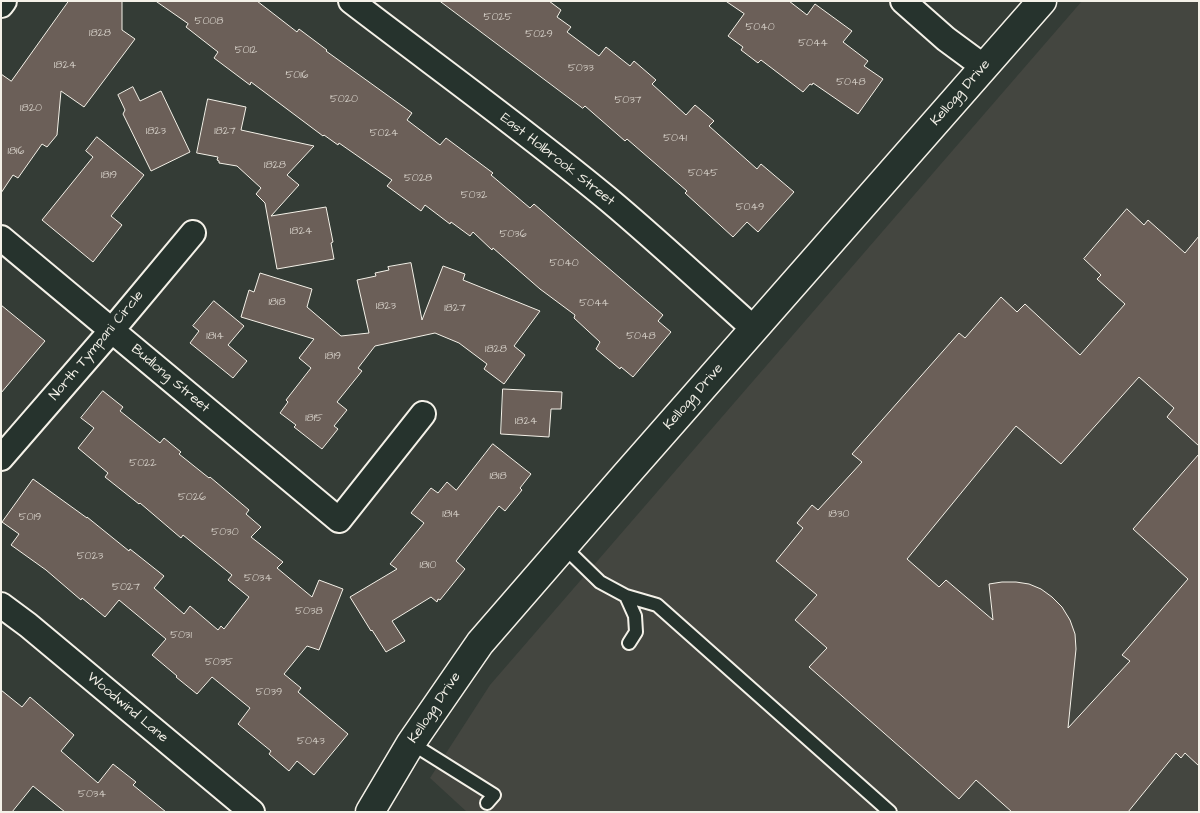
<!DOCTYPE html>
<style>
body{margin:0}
#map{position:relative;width:1200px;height:813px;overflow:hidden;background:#343c36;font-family:"Architects Daughter",sans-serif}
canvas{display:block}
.frame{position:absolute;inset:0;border:2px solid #f4f1e8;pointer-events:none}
</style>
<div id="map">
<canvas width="1200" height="813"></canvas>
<div class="frame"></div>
</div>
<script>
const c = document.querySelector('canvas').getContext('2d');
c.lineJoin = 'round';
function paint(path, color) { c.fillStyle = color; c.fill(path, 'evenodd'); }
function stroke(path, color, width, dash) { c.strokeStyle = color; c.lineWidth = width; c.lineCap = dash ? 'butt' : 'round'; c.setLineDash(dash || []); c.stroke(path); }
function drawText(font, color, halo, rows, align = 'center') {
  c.font = font + ' "Architects Daughter",sans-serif'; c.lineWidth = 4; c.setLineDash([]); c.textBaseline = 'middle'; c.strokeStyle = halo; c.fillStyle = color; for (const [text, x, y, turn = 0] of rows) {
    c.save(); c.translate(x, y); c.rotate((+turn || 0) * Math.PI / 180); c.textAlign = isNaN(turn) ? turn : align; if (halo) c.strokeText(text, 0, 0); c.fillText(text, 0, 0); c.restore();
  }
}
paint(new Path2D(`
 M1082,1H1199V812H467L430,778L490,685Z`), '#444640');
const building = new Path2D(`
 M69,1H122V30L135,39L84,107L61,91L57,135L47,147L42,144L18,178L13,175L1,193V74L11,81Z
 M156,1H257L297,32L299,29L327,50L326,51L412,113L407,120L440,145L446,138L493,173L491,175L530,208L534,204L663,315L658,321L671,332L633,377L621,367L620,369L596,349L600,342L574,318L575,315L540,289L493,248L492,250L473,232L470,236L451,222L450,224L425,205L421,211L387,186L392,180L339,143L338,145L324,135L323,136L251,82L250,85L214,58L218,52L186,27L188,24Z
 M440,1H549L561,10L557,17L571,27L567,32L599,56L606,47L630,66L634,61L656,80L652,84L686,115L695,105L714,121L709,126L757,169L761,164L794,192L758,232L747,222L733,237L685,193L687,191L627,139L625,141L585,106L583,108Z
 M726,1H789L807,15L815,4L852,31L843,42L868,61L864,66L883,79L858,114L813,83L812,85L810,84L803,92L761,60L758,63L741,50L743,47L728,36L744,14Z
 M133,87L140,101L161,91L190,152L151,171L123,114L125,110L118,95Z
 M208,99L246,107L241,130L314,146L287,175L299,185L271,216L326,207L333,242L331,243L334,259L277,269L265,203L256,194L261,188L237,166L219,163V161L217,160L218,157L197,153Z
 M97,137L144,175L111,216L122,225L93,262L42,220L93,157L86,151Z
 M1127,209L1144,225L1148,220L1185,253L1199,236V446L1167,417L1174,408L1139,377L1061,464L1016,426L907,559L939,587L946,580L993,620L989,584L1002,582H1016L1029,584L1041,589L1052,597L1062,607L1070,620L1075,634L1076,649L1068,728L1130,661L1122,655L1188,579L1133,529L1199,454V766L1185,753L1181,758L1176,753L1128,812H1012L976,780L959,799L809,667L827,648L795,620L817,595L776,561L803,528L797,523L812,505L818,510L862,462L852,454L959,333L965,338L1001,297L1017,312L1025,304L1080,355L1125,304L1097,279L1101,275L1084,259Z
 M411,263L422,320L443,266L465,274L463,280L540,311L514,346L525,355L504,384L484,369L487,364L459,343L435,333L375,346L358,368L362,371L337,402L347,410L334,426L338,429L322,449L294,427L296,425L280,413L288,402L286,400L311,368L299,358L314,339L241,317L249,290L254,292L260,273L312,289L307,307L341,336L369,333L357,280L376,276L375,273L389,270L388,267Z
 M214,301L244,326L228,345L247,361L233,378L190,343L199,331L193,326Z
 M1,305L45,341L1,393Z
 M503,389L562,392L561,409H551L549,437L501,434Z
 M103,391L123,407L120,411L160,443L164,438L181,452L179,454L209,478L210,477L249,510L246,514L261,527L251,537L283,562L277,568L312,597L319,580L343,589L319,650L307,646L284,674L301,688L298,692L348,734L314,775L297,761L289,771L269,754L271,751L238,724L250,708L212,677L197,694L176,677L177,676L152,655L166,639L119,600L105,617L82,598L81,600L46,570L11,545L19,534L2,522L33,479L87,518V517L129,551L130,549L164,576L154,588L184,614L190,606L218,630L221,626L224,629L249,597L228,580L232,575L183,535L181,538L140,503L139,504L105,477L108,473L78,448L94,428L81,418Z
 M493,444L531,474L520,488L522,490L505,511L499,506L456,561L465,569L440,600L438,599L437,602L431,597L392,621L405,641L386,652L372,630L371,631L350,597L397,569L390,564L424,523L411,513L431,488L438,493L447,482L456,490Z
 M1,690L22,707L30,697L74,735L61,751L98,783L113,764L136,782L133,785L166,812H65L33,786L12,812H1Z`);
paint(building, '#6b5f58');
stroke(building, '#f4f1e8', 1);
const lane = new Path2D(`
 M564,547L600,582L626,596L657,605L890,812
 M626,596L635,616L636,632L629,643
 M411,743L494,795L487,803`);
const street = new Path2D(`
 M351,1C437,67 526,131 609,200C659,242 706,286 754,329
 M903,1L946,39L984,67
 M1,5L4,1
 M1,238L339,520L423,414
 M1,458L112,330L193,233
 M1,605L28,625L252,812`);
const secondary = new Path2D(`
 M370,812L411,743L480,643L624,477L1042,1`);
stroke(lane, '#f4f1e8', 16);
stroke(street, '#f4f1e8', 28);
stroke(secondary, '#f4f1e8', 31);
stroke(lane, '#26332d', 12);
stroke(street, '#26332d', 24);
stroke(secondary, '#26332d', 28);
drawText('11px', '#d2ccc4', null, [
 ["5025",498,18],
 ["5008",209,22],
 ["5040",760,28],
 ["1828",100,34],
 ["5029",539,35],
 ["5044",813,44],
 ["5012",246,51],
 ["1824",65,66],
 ["5033",581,69],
 ["5016",297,76],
 ["5048",851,83],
 ["5020",344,100],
 ["5037",628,101],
 ["1820",31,109],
 ["1823",156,132],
 ["1827",225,132],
 ["5024",384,134],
 ["5041",675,139],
 ["1816",16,152],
 ["1828",275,166],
 ["5045",703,174],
 ["1819",109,176],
 ["5028",418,179],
 ["5032",474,196],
 ["5049",750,208],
 ["1824",301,232],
 ["5036",513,235],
 ["5040",564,264],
 ["1818",277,303],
 ["5044",594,304],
 ["1823",386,307],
 ["1827",455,309],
 ["1814",215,337],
 ["5048",641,337],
 ["1828",496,350],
 ["1819",333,357],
 ["1815",314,419],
 ["1824",526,422],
 ["5022",143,464],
 ["1818",498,477],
 ["5026",192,498],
 ["1814",451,515],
 ["1830",839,515],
 ["5019",30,518],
 ["5030",225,533],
 ["5023",90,557],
 ["1810",428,566],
 ["5034",258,579],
 ["5027",126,588],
 ["5038",309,612],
 ["5031",181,636],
 ["5035",219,663],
 ["5039",269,693],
 ["5043",311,742],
 ["5034",92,795]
]);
drawText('14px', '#f4f1e8', '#26332d', [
 ["Kellogg Drive",961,93,-49],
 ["East Holbrook Street",557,160,38],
 ["North Tympani Circle",97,346,-50],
 ["Budlong Street",170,379,40],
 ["Kellogg Drive",694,397,-49],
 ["Woodwind Lane",127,708,40],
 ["Kellogg Drive",435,708,-56]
]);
</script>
